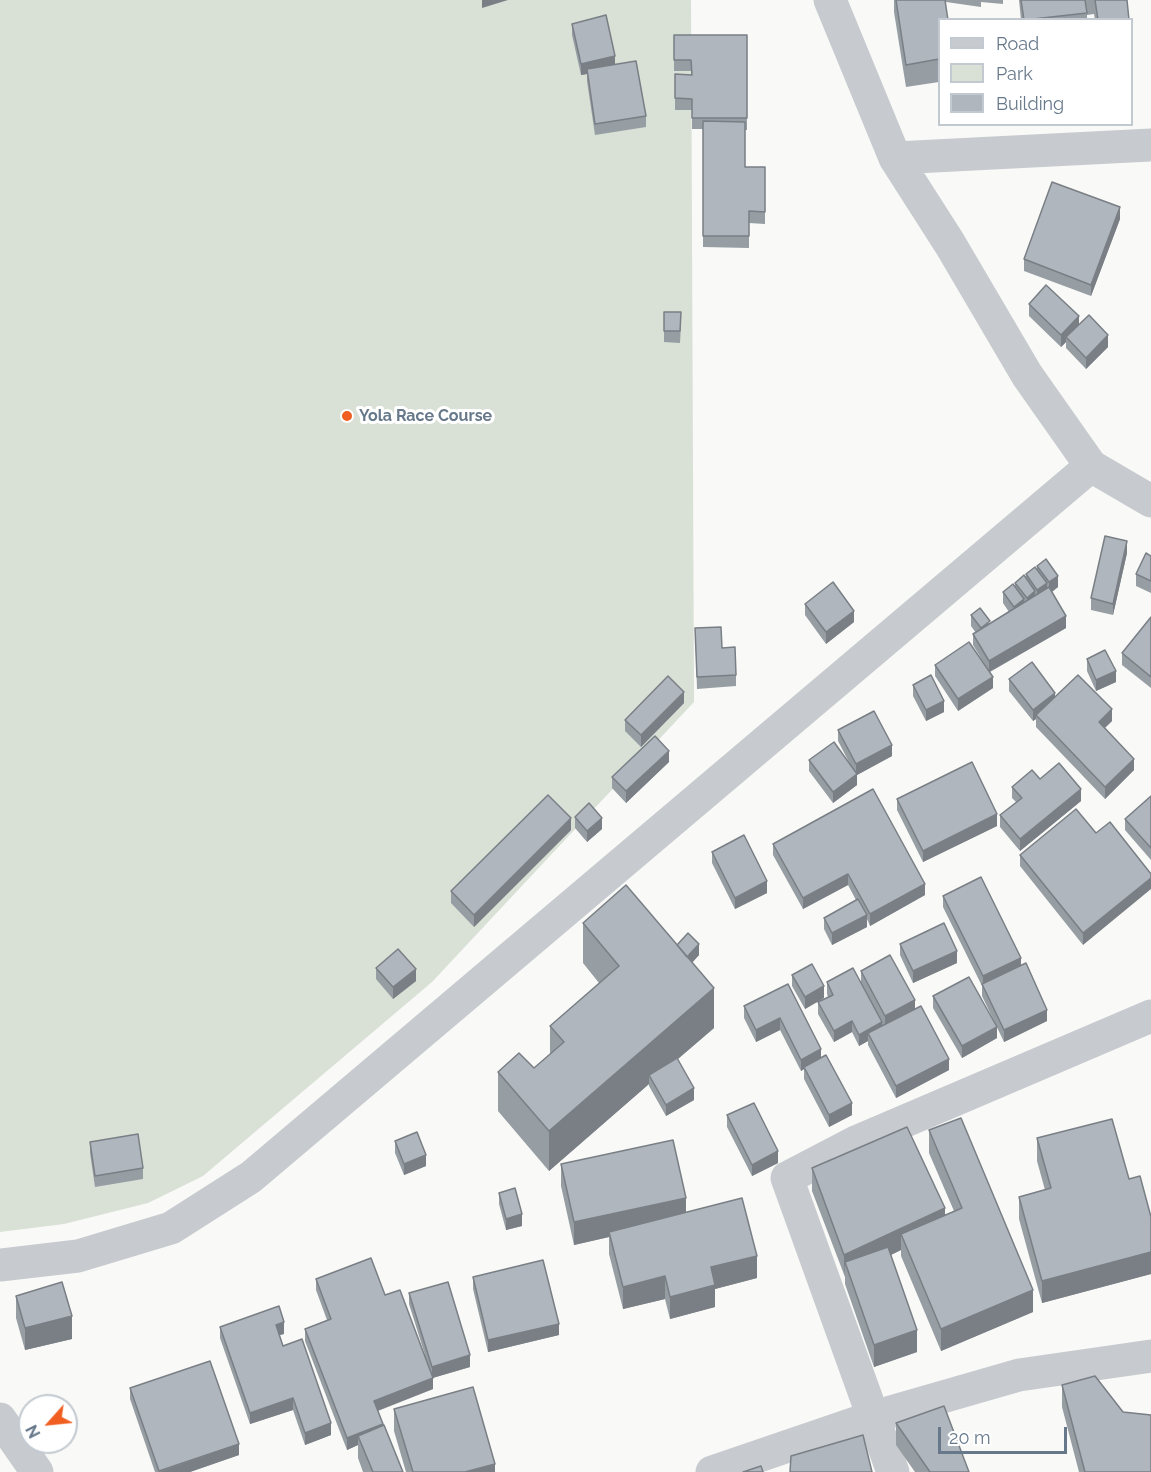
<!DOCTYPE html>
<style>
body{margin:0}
#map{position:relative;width:1151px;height:1472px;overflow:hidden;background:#f9faf7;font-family:Raleway,sans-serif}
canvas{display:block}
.legend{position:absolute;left:938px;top:18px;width:195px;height:108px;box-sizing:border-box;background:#fff;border:2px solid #c2c9d0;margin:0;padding:8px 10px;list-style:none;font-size:18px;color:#66788a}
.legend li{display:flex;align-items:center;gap:12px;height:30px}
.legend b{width:30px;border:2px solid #c2c9d0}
.north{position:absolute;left:18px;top:1394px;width:60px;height:60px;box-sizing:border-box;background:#fff;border:2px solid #c2c9d0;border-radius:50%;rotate:243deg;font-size:16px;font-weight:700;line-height:24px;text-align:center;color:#66788a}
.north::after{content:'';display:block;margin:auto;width:21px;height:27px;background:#f05e21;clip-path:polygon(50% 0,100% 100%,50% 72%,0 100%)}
.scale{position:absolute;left:938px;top:1427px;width:129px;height:27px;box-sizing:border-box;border:3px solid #66788a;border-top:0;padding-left:8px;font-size:18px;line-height:21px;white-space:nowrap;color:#66788a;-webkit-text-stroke:4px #fff;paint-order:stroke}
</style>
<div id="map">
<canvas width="1151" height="1472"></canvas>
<ul class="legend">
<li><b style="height:8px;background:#c7cbcf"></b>Road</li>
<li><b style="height:16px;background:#d9e0d6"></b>Park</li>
<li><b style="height:16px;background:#afb6be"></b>Building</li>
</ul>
<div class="north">N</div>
<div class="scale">20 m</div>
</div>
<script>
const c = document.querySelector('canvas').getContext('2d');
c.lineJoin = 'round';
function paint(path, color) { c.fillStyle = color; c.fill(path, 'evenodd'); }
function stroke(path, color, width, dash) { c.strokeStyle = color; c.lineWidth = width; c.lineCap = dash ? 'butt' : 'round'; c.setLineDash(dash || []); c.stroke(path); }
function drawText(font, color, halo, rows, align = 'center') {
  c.font = font + ' Raleway,sans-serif'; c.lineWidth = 6; c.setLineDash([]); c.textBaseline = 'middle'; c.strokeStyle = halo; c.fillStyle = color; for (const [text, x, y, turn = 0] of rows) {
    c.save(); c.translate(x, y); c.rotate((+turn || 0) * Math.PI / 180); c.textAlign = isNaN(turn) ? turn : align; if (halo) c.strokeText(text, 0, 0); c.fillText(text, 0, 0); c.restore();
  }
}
paint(new Path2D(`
 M0,0H691L694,702L432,982L203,1176L148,1203L64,1224L0,1232Z`), '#d9e0d6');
stroke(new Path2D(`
 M830,0L895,158L950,244L1027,375L1091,466
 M895,158L1151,145
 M0,1419L37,1472
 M712,1472L873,1417L1019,1375L1151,1356
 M893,1472L787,1178L856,1142L1151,1016`), '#c7cbcf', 33);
stroke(new Path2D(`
 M0,1265L78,1256L171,1228L251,1177L1091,466L1151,501`), '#c7cbcf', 33);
paint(new Path2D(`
 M894,0H1003V4L981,2V7L946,2L939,20V82L906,87L894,12Z
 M1019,0H1127L1129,20H1095L1094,14L1087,15V20H1021Z
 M572,24L615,64L646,116V127L595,135L587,81V74L581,75L572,35Z
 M674,35H747V130H745V167H765V224L749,223V248L703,247V129H692V110H675V74L691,75V71H674Z
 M1120,219L1091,296L1024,271V259Z
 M1029,304L1079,324L1108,347L1086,369L1066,348V342L1061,347L1029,316Z
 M664,312L681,324L680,343L664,342Z
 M1127,553L1113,615L1091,610V598Z
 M1151,556V593L1136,586V574Z
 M1037,566L1058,587L1052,592L1066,628L990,672L993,688L958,711L935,676V665L987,668L973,645V634L976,633L971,626V615L990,624L1009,612L1003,603V592L1015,586V583L1026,578V574L1037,570Z
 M805,604L854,622L826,644L805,615Z
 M1151,617V688L1122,665V653Z
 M695,628L736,675V686L697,689Z
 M1087,659L1116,682L1096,691L1087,671Z
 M1009,679L1055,697L1112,721L1105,728L1134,770L1105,799L1036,727V719L1033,721L1009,691Z
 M913,685L944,712L926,721L913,696Z
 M684,703L641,747L625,731V720Z
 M838,730L892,756L857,775V785L833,803L809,771V760L850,764L838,741Z
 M669,762L626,803L612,788V777Z
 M1040,779L1081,801L1020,851L1000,827V815L1016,802L1012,798V787Z
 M1151,796V860L1125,830V819Z
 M897,799L997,826L923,862L897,810Z
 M575,817L602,829L587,842L575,828Z
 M571,830L474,927L451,903V891Z
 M1096,833L1083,945L1020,866V855Z
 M773,844L925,895L870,926L867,919V927L832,945L824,929V918L856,900L848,885L803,909L773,855Z
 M712,852L767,893L735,909L712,863Z
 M943,896L1021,966L1047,1021L1004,1042L982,996V986L943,907Z
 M583,923L677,945L699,955L692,963L714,1028L678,1059L694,1100L666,1116L649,1086V1084L549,1171L498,1111V1072L534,1068L550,1055V1026L599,983L583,963Z
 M900,944L957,963L913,983L900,955Z
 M376,968L416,981L393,999L376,979Z
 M861,971L915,1009L949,1070L896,1098L868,1045V1041L859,1046L852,1032L834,1042L818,1014V1002L828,997L827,994V982H861Z
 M792,975L824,998L805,1009L792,986Z
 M788,984L821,1058L852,1115L829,1127L804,1079V1069L801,1071L780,1030L756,1042L744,1018V1006Z
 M933,996L997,1038L962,1058L933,1008Z
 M727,1115L778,1163L752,1176L727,1127Z
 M929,1130L1033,1312L941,1351L901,1256V1250L891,1255L917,1352L874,1367L845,1284V1277L812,1191V1168L945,1215L954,1211L929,1153Z
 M1037,1138L1129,1179L1151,1217V1274L1042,1303L1019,1219V1197L1045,1190L1037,1161Z
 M395,1141L426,1166L404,1175L395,1153Z
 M90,1142L143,1168V1179L95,1187L90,1153Z
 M561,1164L686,1212L757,1278L715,1289V1307L670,1319L665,1299L623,1309L609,1254V1237L574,1245L561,1186Z
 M499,1193L522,1226L506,1230L499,1204Z
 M473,1277L559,1335L488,1352L473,1289Z
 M316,1279L385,1295L425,1355L409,1304V1293L470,1367L433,1378V1389L378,1411L383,1425L403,1472H363L358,1458V1445L347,1450L305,1341V1329L327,1320L316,1290Z
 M16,1296L72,1339L25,1350L16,1318Z
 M220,1327L284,1334L279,1335L283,1346L331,1435L305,1445L293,1410L250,1424L220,1338Z
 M1062,1385L1123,1412L1151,1472H1079L1062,1407Z
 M130,1388L239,1455L190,1472H155L130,1399Z
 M394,1409L495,1472H406L394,1431Z
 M896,1423L969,1472H915L896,1445Z`), '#969da3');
paint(new Path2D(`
 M482,0H508L482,8Z
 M615,56V68L587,69V74L581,75V64Z
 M1120,207V219L1091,296V285Z
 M1079,316V327L1066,337V342L1061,347V335Z
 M1108,335V347L1086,369V358Z
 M1127,541V553L1113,615V604Z
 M1058,576V587L1049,594V582Z
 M1047,583V594L1037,602V590Z
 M1035,591V603L1027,610V598Z
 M1024,599V611L1014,618V607Z
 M854,611V622L826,644V632Z
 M1066,616V628L989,672V661Z
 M1116,671V682L1096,691V680Z
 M993,677V688L958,711V699Z
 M684,692V703L641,747V735Z
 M1055,693V704L1036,715V719L1033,721V710Z
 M944,701V712L926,721V710Z
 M1112,709V721L1099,733V722Z
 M892,745V756L857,775V785L833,803V792L856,774V764Z
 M669,751V762L626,803V791Z
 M1134,759V770L1105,799V787Z
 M1081,789V801L1020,851V839Z
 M997,814V826L923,862V851Z
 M571,818V830L474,927V915Z
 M602,818V829L587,842V831Z
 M848,874V885L803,909V898Z
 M1151,878V889L1083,945V933Z
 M767,881V893L735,909V898Z
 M925,884V895L870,926V914Z
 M867,915V927L832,945V933Z
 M699,944V955L686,969V957Z
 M957,951V963L913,983V971Z
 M1021,958V969L983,986V976Z
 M416,969V981L393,999V987Z
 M824,986V998L805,1009V997Z
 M714,988V1028L652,1081L649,1075V1084L549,1171V1131Z
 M915,1000V1012L885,1028V1016Z
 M1047,1010V1021L1004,1042V1030Z
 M780,1018V1030L756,1042V1030Z
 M852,1021V1032L834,1042V1031Z
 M882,1022V1034L868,1033V1041L859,1046V1035Z
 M997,1027V1038L962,1058V1046Z
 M821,1049V1061L804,1067V1069L801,1071V1060Z
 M949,1059V1070L896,1098V1086Z
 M694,1088V1100L666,1116V1105Z
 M852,1103V1115L829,1127V1115Z
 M778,1151V1163L752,1176V1165Z
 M426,1155V1166L404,1175V1164Z
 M686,1198V1220L609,1232V1237L574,1245V1222Z
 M945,1208V1230L901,1234V1250L849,1275L845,1262L844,1277V1255Z
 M522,1214V1226L506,1230V1219Z
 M1151,1252V1274L1042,1303V1281Z
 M757,1256V1278L715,1289V1307L670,1319V1297L711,1267Z
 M665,1276V1299L623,1309V1287Z
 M1033,1290V1312L941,1351V1329Z
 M72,1316V1339L25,1350V1328Z
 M284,1322V1334L276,1336V1325Z
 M559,1324V1335L488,1352V1340Z
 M917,1330V1352L874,1367V1345Z
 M470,1355V1367L432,1378V1367Z
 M433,1378V1389L374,1412V1401Z
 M293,1398V1410L250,1424V1413Z
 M331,1423V1435L305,1445V1433Z
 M383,1424V1436H358V1445L347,1450V1438Z
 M239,1444V1455L190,1472H159Z
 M495,1464V1472H465Z`), '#7a7f85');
const building = new Path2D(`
 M896,0H945L948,20H939V59L906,65Z
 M1021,0H1085L1087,13L1024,20Z
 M1095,0H1127L1129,20H1098Z
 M606,15L615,56L581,64L572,24Z
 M674,35H747V118H692V99L675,98V74L692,75L691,60H674Z
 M636,61L646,116L595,124L587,69Z
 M703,121L745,122V167H765V212L749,211V236H703Z
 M1052,182L1120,207L1091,285L1024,259Z
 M1046,285L1079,316L1061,335L1029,304Z
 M664,312H681L680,331H664Z
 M1089,315L1108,335L1086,358L1066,337Z
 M1105,536L1127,541L1113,604L1091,598Z
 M1146,553L1151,556V581L1136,574Z
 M1046,559L1058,576L1049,582L1037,566Z
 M1035,567L1047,583L1037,590L1026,574Z
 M1024,575L1035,591L1027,598L1015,583Z
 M833,582L854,611L826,632L805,604Z
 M1013,584L1024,599L1014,607L1003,592Z
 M1049,587L1066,616L989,661L973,634Z
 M980,608L990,621L981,628L971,615Z
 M1151,617V677L1122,653Z
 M721,627L722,648L735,647L736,675L697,677L695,628Z
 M969,642L993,677L958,699L935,665Z
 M1105,650L1116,671L1096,680L1087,659Z
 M1032,662L1055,693L1033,710L1009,679Z
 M931,675L944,701L926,710L913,685Z
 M1078,675L1112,709L1099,722L1134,759L1105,787L1036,715Z
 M668,676L684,692L641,735L625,720Z
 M874,711L892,745L856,764L838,730Z
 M655,736L669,751L626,791L612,777Z
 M834,742L857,774L833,792L809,760Z
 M972,762L997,814L923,851L897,799Z
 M1059,763L1081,789L1020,839L1000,815L1022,798L1012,787L1032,770L1040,779Z
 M873,789L925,884L870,914L848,874L803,898L773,844Z
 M548,795L571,818L474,915L451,891Z
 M1151,796V848L1125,819Z
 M589,803L602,818L587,831L575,817Z
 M1076,809L1096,833L1110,822L1151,874V878L1083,933L1020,855Z
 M744,835L767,881L735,898L712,852Z
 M981,877L1021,958L983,976L943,896Z
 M626,885L714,988L549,1131L498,1072L519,1053L534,1068L564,1042L550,1026L619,966L583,923Z
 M858,899L867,915L832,933L824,918Z
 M944,923L957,951L913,971L900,944Z
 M688,933L699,944L687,957L677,945Z
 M398,949L416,969L393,987L376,968Z
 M890,955L915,1000L885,1016L861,971Z
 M1026,963L1047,1010L1004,1030L982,984Z
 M812,964L824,986L805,997L792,975Z
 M853,968L882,1022L859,1035L852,1021L834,1031L818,1002L833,995L827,982Z
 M969,977L997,1027L962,1046L933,996Z
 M788,984L821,1049L801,1060L780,1018L756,1030L744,1006Z
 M921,1006L949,1059L896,1086L868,1033Z
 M826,1055L852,1103L829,1115L804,1067Z
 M677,1058L694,1088L666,1105L649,1075Z
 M754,1103L778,1151L752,1165L727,1115Z
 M961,1118L1033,1290L941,1329L901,1234L962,1208L929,1130Z
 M1112,1119L1129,1179L1140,1176L1151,1217V1252L1042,1281L1019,1197L1051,1188L1037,1138Z
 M907,1127L945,1208L844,1255L812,1168Z
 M417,1132L426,1155L404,1164L395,1141Z
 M138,1134L143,1168L95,1176L90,1142Z
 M673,1140L686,1198L574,1222L561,1164Z
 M515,1188L522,1214L506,1219L499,1193Z
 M742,1198L757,1256L711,1267L715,1285L670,1297L665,1276L623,1287L609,1232Z
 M888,1247L917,1330L874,1345L845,1262Z
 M371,1258L385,1295L400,1290L433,1378L374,1401L383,1424L347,1438L305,1329L331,1319L316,1279Z
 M543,1260L559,1324L488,1340L473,1277Z
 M62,1282L72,1316L25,1328L16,1296Z
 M448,1282L470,1355L432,1367L409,1293Z
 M279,1306L284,1322L276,1325L283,1346L302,1339L331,1423L305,1433L293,1398L250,1413L220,1327Z
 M210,1361L239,1444L159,1471L130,1388Z
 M1095,1376L1123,1412L1151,1415V1472H1085L1062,1385Z
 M473,1387L495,1464L465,1472H413L394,1409Z
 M944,1406L969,1472H930L896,1423Z
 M384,1425L403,1472H373L358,1436Z
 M863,1435L872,1472H790L791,1456Z
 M761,1466L763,1472H743Z`);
paint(building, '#afb6be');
stroke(building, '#7a7f85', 1.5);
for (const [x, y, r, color] of [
 [347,416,6,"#f05e21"]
]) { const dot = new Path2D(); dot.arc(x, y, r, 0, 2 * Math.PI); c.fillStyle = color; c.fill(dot); stroke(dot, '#fff', 2); }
drawText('bold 16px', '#66788a', '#fff', [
 ["Yola Race Course",359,416]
], 'left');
</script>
